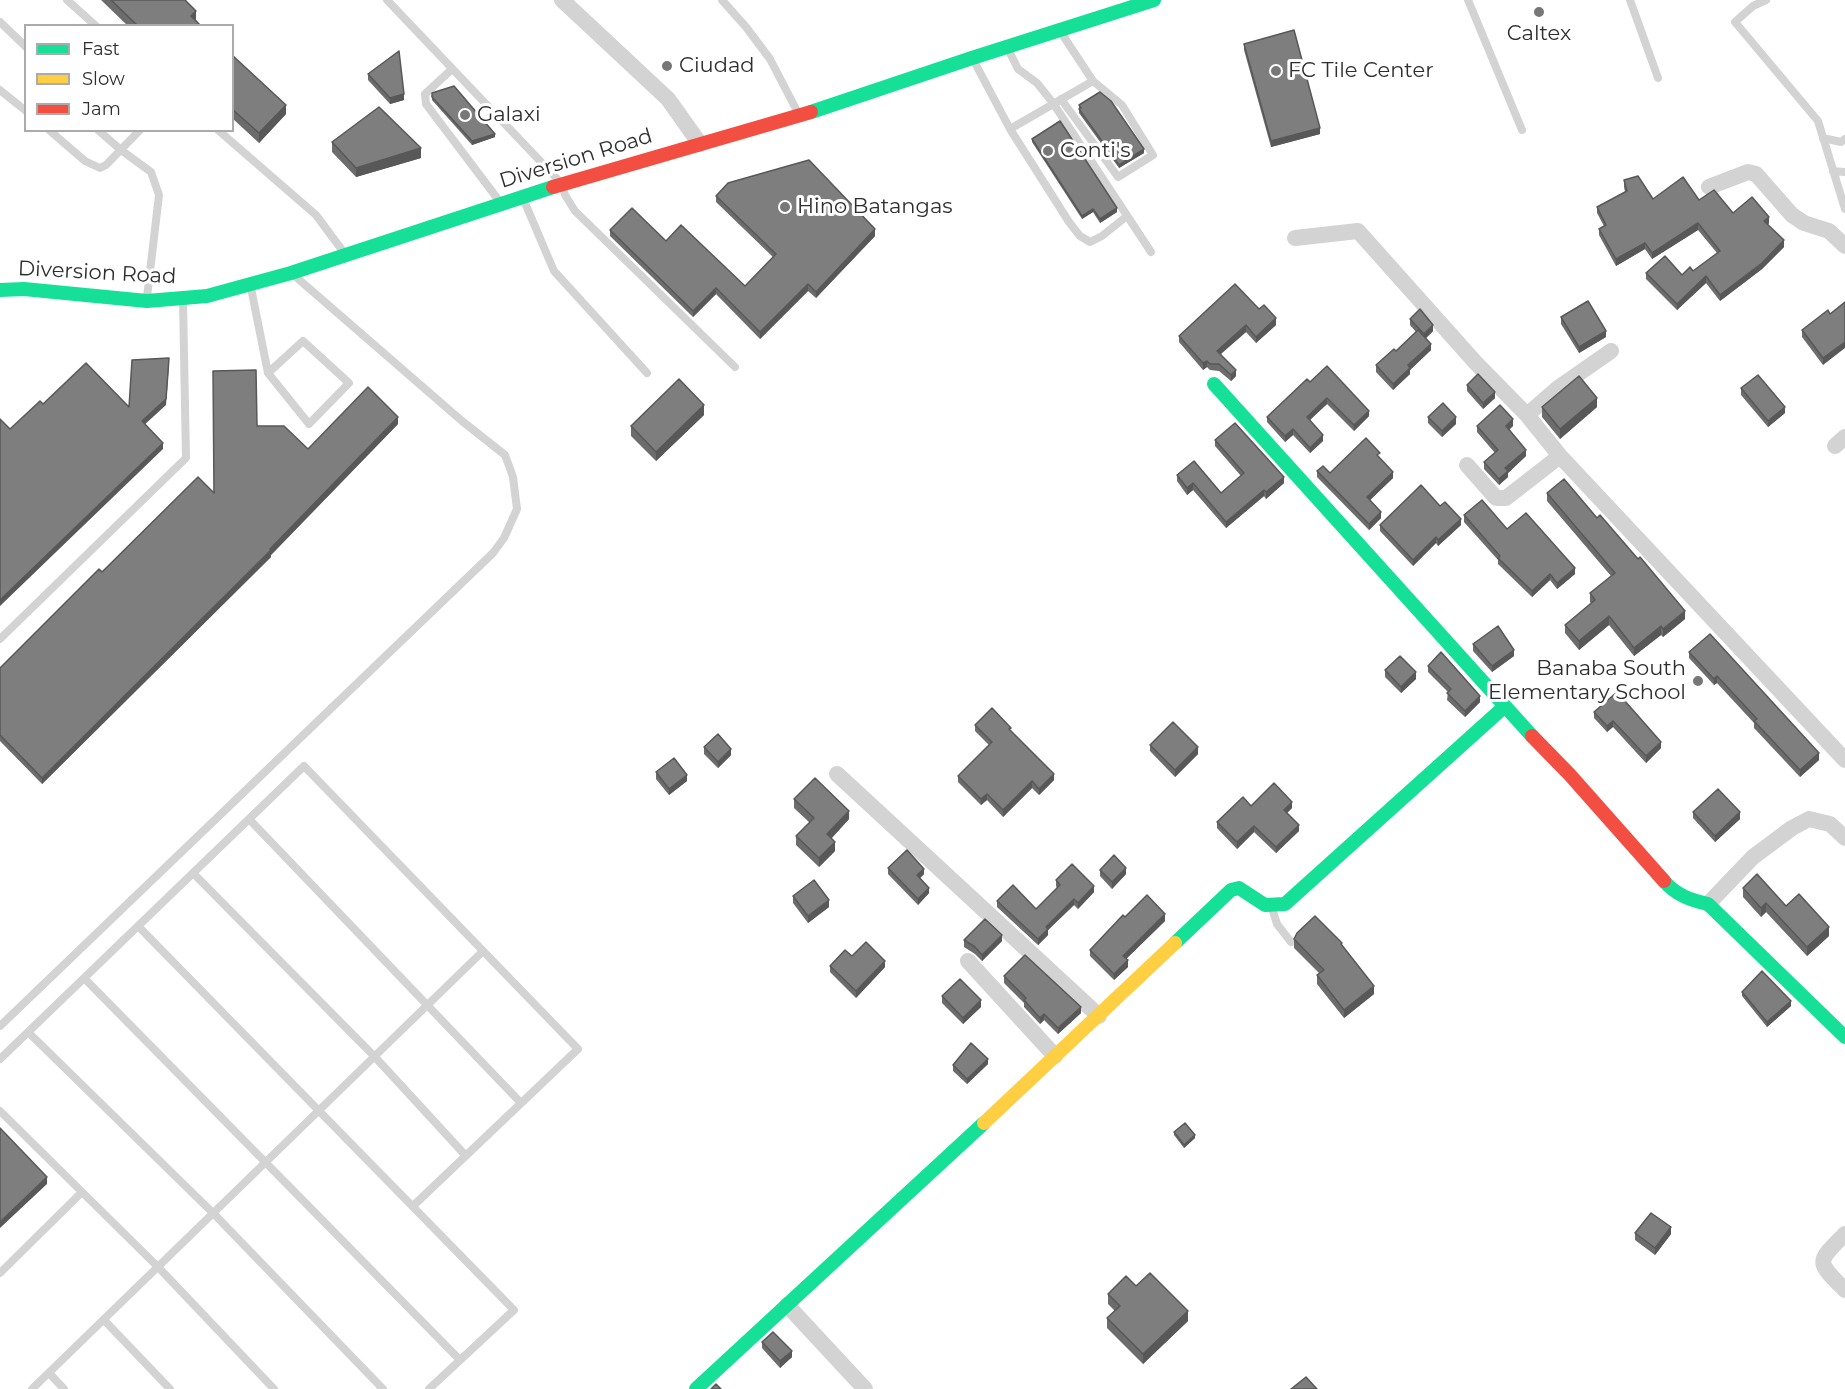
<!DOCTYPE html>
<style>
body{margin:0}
#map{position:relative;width:1845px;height:1389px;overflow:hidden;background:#fff;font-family:Montserrat,sans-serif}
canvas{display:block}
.legend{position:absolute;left:24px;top:24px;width:210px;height:108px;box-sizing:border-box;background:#fff;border:2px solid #ababab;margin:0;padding:8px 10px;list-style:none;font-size:18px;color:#2e2e2e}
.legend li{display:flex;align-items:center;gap:12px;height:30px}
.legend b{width:30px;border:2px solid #ababab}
</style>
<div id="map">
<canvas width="1845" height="1389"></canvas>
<ul class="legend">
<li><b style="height:8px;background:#16e098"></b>Fast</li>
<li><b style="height:8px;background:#ffcf43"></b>Slow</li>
<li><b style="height:8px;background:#f24e42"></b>Jam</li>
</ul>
</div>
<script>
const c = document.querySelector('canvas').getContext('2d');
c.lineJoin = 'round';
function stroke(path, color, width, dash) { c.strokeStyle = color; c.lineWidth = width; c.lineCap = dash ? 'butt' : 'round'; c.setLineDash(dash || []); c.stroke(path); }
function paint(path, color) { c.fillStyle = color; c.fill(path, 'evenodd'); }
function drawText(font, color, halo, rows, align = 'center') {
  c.font = font + ' Montserrat,sans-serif'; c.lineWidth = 6; c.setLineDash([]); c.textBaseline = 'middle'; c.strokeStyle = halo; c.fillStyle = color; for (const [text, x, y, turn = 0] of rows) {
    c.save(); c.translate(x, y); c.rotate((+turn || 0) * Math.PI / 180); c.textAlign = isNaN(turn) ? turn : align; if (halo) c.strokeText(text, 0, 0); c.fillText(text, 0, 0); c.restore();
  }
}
stroke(new Path2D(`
 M67,0L96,26
 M387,0L562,184L565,195L575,211L735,367
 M722,0L746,27L770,59L797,111
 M1468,0L1522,130
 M1630,0L1658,78
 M1766,0L1753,6L1735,22L1818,121L1845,209
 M0,22L26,47
 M1010,53L1018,69L1037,83L1053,103L1151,252
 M975,63L1010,129L1069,222L1080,236L1090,242L1102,236L1127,216
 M452,69L425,94L426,104L497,198
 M0,90L26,111
 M1061,99L1118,177L1153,155L1122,105L1093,81L1062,34
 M1010,129L1093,81
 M49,130L85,161L100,168L106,165L140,130
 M98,130L121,150L151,172L159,195L147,297
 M218,130L316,215L342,250
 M1823,138L1841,142L1845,139
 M1833,171L1845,172
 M525,203L554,271L647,373
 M251,288L268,373L309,424L349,383L303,341L268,373
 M0,639L186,458L183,302
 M249,819L521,1103
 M193,873L375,1057L466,1156
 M1272,908L1277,924L1291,942
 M138,926L514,1310L429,1389
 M84,978L460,1360
 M0,1026L493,553L504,538L517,509L513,477L505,455L462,421L296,277
 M28,1032L214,1214L383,1389
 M0,1059L304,766L578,1049L413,1206
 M0,1111L159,1268L274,1389
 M0,1273L82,1192
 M104,1320L170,1389
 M49,1373L64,1389
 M32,1389L482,952`), '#d3d3d3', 8);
stroke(new Path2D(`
 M562,0L668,99L700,144
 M1709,187L1748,172L1756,174L1792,215L1804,223L1829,231L1845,246
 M1295,238L1358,231L1475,362L1527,415L1560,456L1845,760
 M1527,415L1558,388L1611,351
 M1835,446L1845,437
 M1467,465L1496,498H1506L1560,456
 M837,774L1099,1016
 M1708,904L1753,857L1792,828L1809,819L1830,824L1845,838
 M968,961L1055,1056
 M1845,1234C1816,1263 1816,1261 1845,1290
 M787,1305L865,1389`), '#d3d3d3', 16);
stroke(new Path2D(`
 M811,112L972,58L1154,0
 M0,290L24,289L147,301L207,296L291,273L553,187
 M1214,384L1532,736
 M1664,881C1676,895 1690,900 1708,904L1845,1037
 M1175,943L1231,890L1239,888L1265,905L1285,904L1504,707
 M696,1389L984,1123`), '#16e098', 14);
stroke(new Path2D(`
 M984,1123L1175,943`), '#ffcf43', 14);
stroke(new Path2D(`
 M553,187L811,112
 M1532,736L1570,775L1664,881`), '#f24e42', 14);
paint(new Path2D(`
 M101,0H185L196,20L201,26H128Z
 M1244,44L1320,134L1271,147L1244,50Z
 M232,55L286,114L259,143L232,118Z
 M368,74L404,100L390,104L368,80Z
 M432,93L495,137L472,145L432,100Z
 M1079,105L1144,153L1119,168L1079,113Z
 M1032,139L1117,212L1100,223L1093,212L1082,219L1032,142Z
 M332,142L421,158L356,177L332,152Z
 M1624,180L1653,199L1699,200L1733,213L1769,223L1768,225L1784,247L1762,269L1720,301L1706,283L1677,310L1646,279V273L1682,275L1693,271L1717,253L1698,230L1652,259L1645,249L1616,266L1599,235V229L1604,226L1597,213V207L1625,192L1624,187Z
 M716,196L875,236L816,298L808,291L760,339L716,294L693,317L610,236V230L666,241L745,286L773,257L716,202Z
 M1259,309L1276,325L1256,343L1246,332L1221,354L1236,376L1231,381L1219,371L1210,370L1207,367L1203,370L1179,342V336Z
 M1830,314L1823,365L1802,337V330Z
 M1561,317L1606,337L1579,353L1561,324Z
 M1410,319L1433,331L1426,338L1431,350L1410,370V374L1393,390L1376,372V365L1396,351L1416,332L1410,325Z
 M1310,382L1369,416L1354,431L1327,404L1309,420L1323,441L1310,453L1293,435L1285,442L1267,422V417Z
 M1467,385L1495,398L1483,409L1467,391Z
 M1741,388L1785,413L1768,427L1741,395Z
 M1542,407H1597L1560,439L1542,417Z
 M704,415L656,461L631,436V426Z
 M1428,417L1456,424L1442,437L1428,423Z
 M398,424L271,555V557L42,784L0,741V668L214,493L257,426L308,449Z
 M1477,426H1513L1509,430L1526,456L1508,473V477L1499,485L1484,469V462L1495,453L1477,432Z
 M1215,440L1284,483L1266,499L1264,496L1226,528L1193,490L1187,495L1177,481V475L1221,493L1241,476L1215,446Z
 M1380,458L1393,478L1370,500L1381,518L1369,530L1317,477V471L1330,473Z
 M1547,493L1597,518L1685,619L1663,637L1661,635L1634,656L1609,625L1579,650L1565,633V625L1591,603L1590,602V593L1611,576L1547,501Z
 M1440,506L1461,525L1438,546L1436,543L1413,566L1380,531V525Z
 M1464,515L1507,529L1575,574L1557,589L1550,580L1532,597L1498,564V560L1464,522Z
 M1473,644L1514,656L1492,672L1473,651Z
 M1689,652L1819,760L1800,777L1754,728V723L1717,683L1714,685L1689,658Z
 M1428,666L1480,702L1465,717L1447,700L1448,692L1428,672Z
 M1385,670L1416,679L1401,693L1385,677Z
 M1617,692L1661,748L1646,763L1613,727L1607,732L1594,718V712Z
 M975,725L1011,731L1054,780L1039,795L1032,788L1003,817L987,800L981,805L958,782V776L989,745L975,731Z
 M1150,745L1198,754L1175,777L1150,751Z
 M704,747L731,755L718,768L704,754Z
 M656,772L687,781L669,795L656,779Z
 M794,799L849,819L831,839L835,851L819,867L796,845V836L810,823L794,808Z
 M1251,806L1292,808L1287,813L1299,831L1276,853L1254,832L1237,849L1217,828V822Z
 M1693,812L1740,819L1715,842L1693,818Z
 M888,868L924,874L920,878L929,893L918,905L888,874Z
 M1100,870L1126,874L1112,889L1100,876Z
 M1056,880L1094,892L1078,909L1074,905L1048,930V935L1038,945L997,907V901L1036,909L1057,888L1056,886Z
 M1743,888L1829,936L1807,956L1766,912L1761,917L1743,897Z
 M793,896L829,907L808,923L793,903Z
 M1125,917L1165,921L1126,959L1128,967L1114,980L1090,956V950Z
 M1294,939L1342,945L1374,994L1344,1018L1317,984V975L1319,973L1294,948Z
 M964,940L1002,941L982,961L975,954L964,947Z
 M852,956L885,967L856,998L830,972V966Z
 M1004,976L1081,1013L1058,1034L1044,1020L1040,1024L1024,1007V1003L1004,983Z
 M1742,992L1791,1006L1767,1027L1742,996Z
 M942,996L981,1007L963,1024L942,1003Z
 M988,1064L967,1084L953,1071V1065Z
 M1174,1132L1195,1138L1184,1148L1174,1135Z
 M1635,1233L1671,1234L1655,1255L1635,1240Z
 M1136,1286L1188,1321L1143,1364L1107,1328V1318L1115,1311L1108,1304V1294Z
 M762,1342L792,1357L780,1368L762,1348Z`), '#6c6c6c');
paint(new Path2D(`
 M196,11V20L191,16Z
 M404,94V100L390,104V98Z
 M286,105V114L259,143V133Z
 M1320,128V134L1271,147V141Z
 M495,134V137L472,145V141Z
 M421,148V158L356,177V168Z
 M1144,149V153L1119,168V165Z
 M1117,208V212L1100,223V219Z
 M1093,209V212L1082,219V216Z
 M1769,217V223L1764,227V221Z
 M1698,223V230L1652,259V253Z
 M875,229V236L816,298V292Z
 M1784,240V247L1762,269L1720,301V295Z
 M1645,243V249L1616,266V259Z
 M1706,276V283L1677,310V304Z
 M808,284V291L760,339V332Z
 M716,288V294L693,317V311Z
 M1276,318V325L1256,343V337Z
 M1246,325V332L1217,357V351Z
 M1433,325V331L1424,340V334Z
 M1606,331V337L1579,353V347Z
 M1845,342V348L1823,365V358Z
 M1431,344V350L1410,370V374L1393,390V384L1408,365Z
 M1207,361V367L1203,370V363Z
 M169,365L166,405L142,427V421Z
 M1236,370V376L1231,381V375Z
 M1495,392V398L1483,409V403Z
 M1327,398V404L1307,423V417Z
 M1597,398V407L1560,439V429Z
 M704,405V415L656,461V452Z
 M1785,407V413L1768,427V421Z
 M1369,411V416L1354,431V425Z
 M398,417V424L271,555V557L42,784V778L270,549Z
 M1456,417V424L1442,437V431Z
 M1513,419V426L1506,432V426Z
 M1293,429V435L1285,442V436Z
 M1323,435V441L1310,453V448Z
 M163,443V449L0,606V600Z
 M1526,450V456L1508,473V477L1499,485V479L1505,468Z
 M1393,472V478L1367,503V497Z
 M1284,477V483L1266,499V492Z
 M1193,483V490L1187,495V488Z
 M1264,490V496L1226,528V522Z
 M1381,512V518L1369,530V524Z
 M1461,519V525L1438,546V540Z
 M1436,537V543L1413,566V560Z
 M1575,568V574L1557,589V583Z
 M1550,574V580L1532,597V591Z
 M1685,611V619L1663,637V629Z
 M1609,616V625L1579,650V641Z
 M1661,626V635L1634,656V648Z
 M1514,650V656L1492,672V666Z
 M1416,672V679L1401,693V687Z
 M1717,676V683L1714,685V679Z
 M1480,696V702L1465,717V711Z
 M1613,721V727L1607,732V726Z
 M1661,742V748L1646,763V756Z
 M1198,747V754L1175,777V770Z
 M731,749V755L718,768V762Z
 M1819,753V760L1800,777V770Z
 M1054,774V780L1039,795V789Z
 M687,775V781L669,795V789Z
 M1032,781V788L1003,817V810Z
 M987,794V800L981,805V799Z
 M1292,802V808L1284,816V810Z
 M849,811V819L827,843V834Z
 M1740,812V819L1715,842V836Z
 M1299,825V831L1276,853V847Z
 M1254,826V832L1237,849V842Z
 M835,842V851L819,867V858Z
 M1126,868V874L1112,889V882Z
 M924,869V874L917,881V875Z
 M1094,886V892L1078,909V903Z
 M929,888V893L918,905V899Z
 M1074,899V905L1048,930V935L1038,945V939L1046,927Z
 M829,900V907L808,923V916Z
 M1766,903V912L1761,917V908Z
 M1165,914V921L1123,962V956Z
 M1829,927V936L1807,956V947Z
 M1002,935V941L982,961V955Z
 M1128,960V967L1114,980V974Z
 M885,961V967L856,998V991Z
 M1374,986V994L1344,1018V1010Z
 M981,1000V1007L963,1024V1018Z
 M1791,1001V1006L1767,1027V1022Z
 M1081,1007V1013L1058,1034V1028Z
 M1044,1014V1020L1040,1024V1018Z
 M988,1059V1064L967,1084V1079Z
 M1195,1135V1138L1184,1148V1145Z
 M47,1177V1184L0,1228V1222Z
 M1671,1227V1234L1655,1255V1248Z
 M1188,1311V1321L1143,1364V1354Z
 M792,1351V1357L780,1368V1361Z`), '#585858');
const building = new Path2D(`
 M111,0H185L196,11L191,16L201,26H138Z
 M1294,30L1320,128L1271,141L1244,44Z
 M399,51L404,94L390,98L368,74Z
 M232,55L286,105L259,133L232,109Z
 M454,86L495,134L472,141L432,97V93Z
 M1100,92L1111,101L1144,149L1119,165L1079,109L1081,108L1079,105Z
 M379,107L421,148L356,168L332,142Z
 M1060,121L1117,208L1100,219L1093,209L1082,216L1032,139Z
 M809,160L875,229L816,292L808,284L760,332L716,288L693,311L610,230L632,208L666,241L681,225L745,286L776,254L716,196L728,183Z
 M1638,176L1653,199L1683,177L1699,200L1714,190L1733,213L1752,197L1769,217L1764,221L1784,240L1762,263L1720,295L1706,276L1677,304L1646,273L1665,256L1682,275L1690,267L1693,271L1720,251L1698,223L1652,253L1645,243L1616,259L1599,229L1606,225L1597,207L1627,191L1624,180Z
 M1235,284L1259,309L1264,305L1276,318L1256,337L1246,325L1217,351L1236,370L1231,375L1219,364H1210L1207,361L1203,363L1179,336Z
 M1588,301L1606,331L1579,347L1561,317Z
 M1845,302V342L1823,358L1802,330L1828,310L1830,314Z
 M1420,309L1433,325L1424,334L1410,319Z
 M1418,330L1431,344L1408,365L1410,368L1393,384L1376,365L1394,349L1396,351Z
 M169,358L166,399L142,421L163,443L0,600V419L10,429L40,401L43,404L86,363L129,407L132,360Z
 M1327,366L1369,411L1354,425L1327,398L1307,417L1323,435L1310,448L1293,429L1285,436L1267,417L1307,379L1310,382Z
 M256,370L257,426H284L308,449L368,387L398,417L270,549L271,550L42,778L0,735V668L99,569L102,572L198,477L214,493L213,371Z
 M1478,374L1495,392L1483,403L1467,385Z
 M1758,375L1785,407L1768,421L1741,388Z
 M1579,376L1597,398L1560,429L1542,407Z
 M679,379L704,405L656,452L631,426Z
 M1443,403L1456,417L1442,431L1428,417Z
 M1500,405L1513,419L1506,426L1526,450L1505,468L1508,471L1499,479L1484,462L1498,450L1477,426Z
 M1235,423L1284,477L1266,492L1264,490L1226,522L1193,483L1187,488L1177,475L1194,461L1221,493L1244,473L1215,440Z
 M1366,438L1380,453L1377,455L1393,472L1367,497L1381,512L1369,524L1317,471L1323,466L1330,473Z
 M1564,479L1597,518L1600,515L1638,559L1640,557L1685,611L1663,629L1661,626L1634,648L1609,616L1579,641L1565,625L1595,600L1590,593L1615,573L1547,493Z
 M1421,485L1440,506L1445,502L1461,519L1438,540L1436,537L1413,560L1380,525Z
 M1482,500L1507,529L1526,513L1575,568L1557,583L1550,574L1532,591L1498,558L1500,556L1464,515Z
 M1498,626L1514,650L1492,666L1473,644Z
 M1710,634L1819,753L1800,770L1754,721L1757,719L1717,676L1714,679L1689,652Z
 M1441,652L1480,696L1465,711L1447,693L1451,689L1428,666Z
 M1400,656L1416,672L1401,687L1385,670Z
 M1617,692L1661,742L1646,756L1613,721L1607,726L1594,712Z
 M992,708L1011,728L1009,729L1054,774L1039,789L1032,781L1003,810L987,794L981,799L958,776L992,742L975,725Z
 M1173,722L1198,747L1175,770L1150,745Z
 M718,734L731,749L718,762L704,747Z
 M674,758L687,775L669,789L656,772Z
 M815,778L849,811L827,834L835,842L819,858L796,836L814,818L794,799Z
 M1274,783L1292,802L1284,810L1299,825L1276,847L1254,826L1237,842L1217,822L1243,797L1251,806Z
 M1718,789L1740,812L1715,836L1693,812Z
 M907,850L924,869L917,875L929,888L918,899L888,868Z
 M1114,855L1126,868L1112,882L1100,870Z
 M1072,864L1094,886L1078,903L1074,899L1046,927L1048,929L1038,939L997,901L1013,885L1036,909L1060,885L1056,880Z
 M1757,874L1786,906L1799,894L1829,927L1807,947L1766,903L1761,908L1743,888Z
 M814,880L829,900L808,916L793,896Z
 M1147,895L1165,914L1123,956L1128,960L1114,974L1090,950L1123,915L1125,917Z
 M1315,916L1342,943L1341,944L1374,986L1344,1010L1317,975L1324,970L1294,939L1297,933Z
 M985,919L1002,935L982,955L975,947L964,940Z
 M866,942L885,961L856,991L830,966L845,950L852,956Z
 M1025,955L1081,1007L1058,1028L1044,1014L1040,1018L1024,1000L1026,998L1004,976Z
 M1762,971L1791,1001L1767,1022L1742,992Z
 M960,979L981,1000L963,1018L942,996Z
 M971,1043L988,1059L967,1079L953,1065Z
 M1185,1123L1195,1135L1184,1145L1174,1132Z
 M0,1128L47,1177L0,1222Z
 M1651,1213L1671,1227L1655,1248L1635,1233Z
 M1150,1273L1188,1311L1143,1354L1107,1318L1120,1306L1108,1294L1126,1276L1136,1286Z
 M773,1332L792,1351L780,1361L762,1342Z
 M1306,1377L1317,1389H1291Z
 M716,1384L721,1389H711Z`);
paint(building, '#7e7e7e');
stroke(building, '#585858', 1.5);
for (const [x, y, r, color] of [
 [1539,12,6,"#777"],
 [667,66,6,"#777"],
 [1276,71,6,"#777"],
 [465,115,6,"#777"],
 [1048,151,6,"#777"],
 [785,207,6,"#777"],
 [1698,681,6,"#777"]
]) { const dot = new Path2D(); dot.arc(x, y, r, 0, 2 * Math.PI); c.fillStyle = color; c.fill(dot); stroke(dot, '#fff', 2); }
drawText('21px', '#2e2e2e', '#fff', [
 ["Caltex",1539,34,"center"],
 ["Ciudad",679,66],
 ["FC Tile Center",1288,71],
 ["Galaxi",477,115],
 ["Conti's",1060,151],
 ["Hino Batangas",797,207],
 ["Banaba South",1686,669,"right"],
 ["Elementary School",1686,693,"right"]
], 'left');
drawText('21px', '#2e2e2e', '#fff', [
 ["Diversion Road",576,159,-17],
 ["Diversion Road",97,273,3]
]);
</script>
